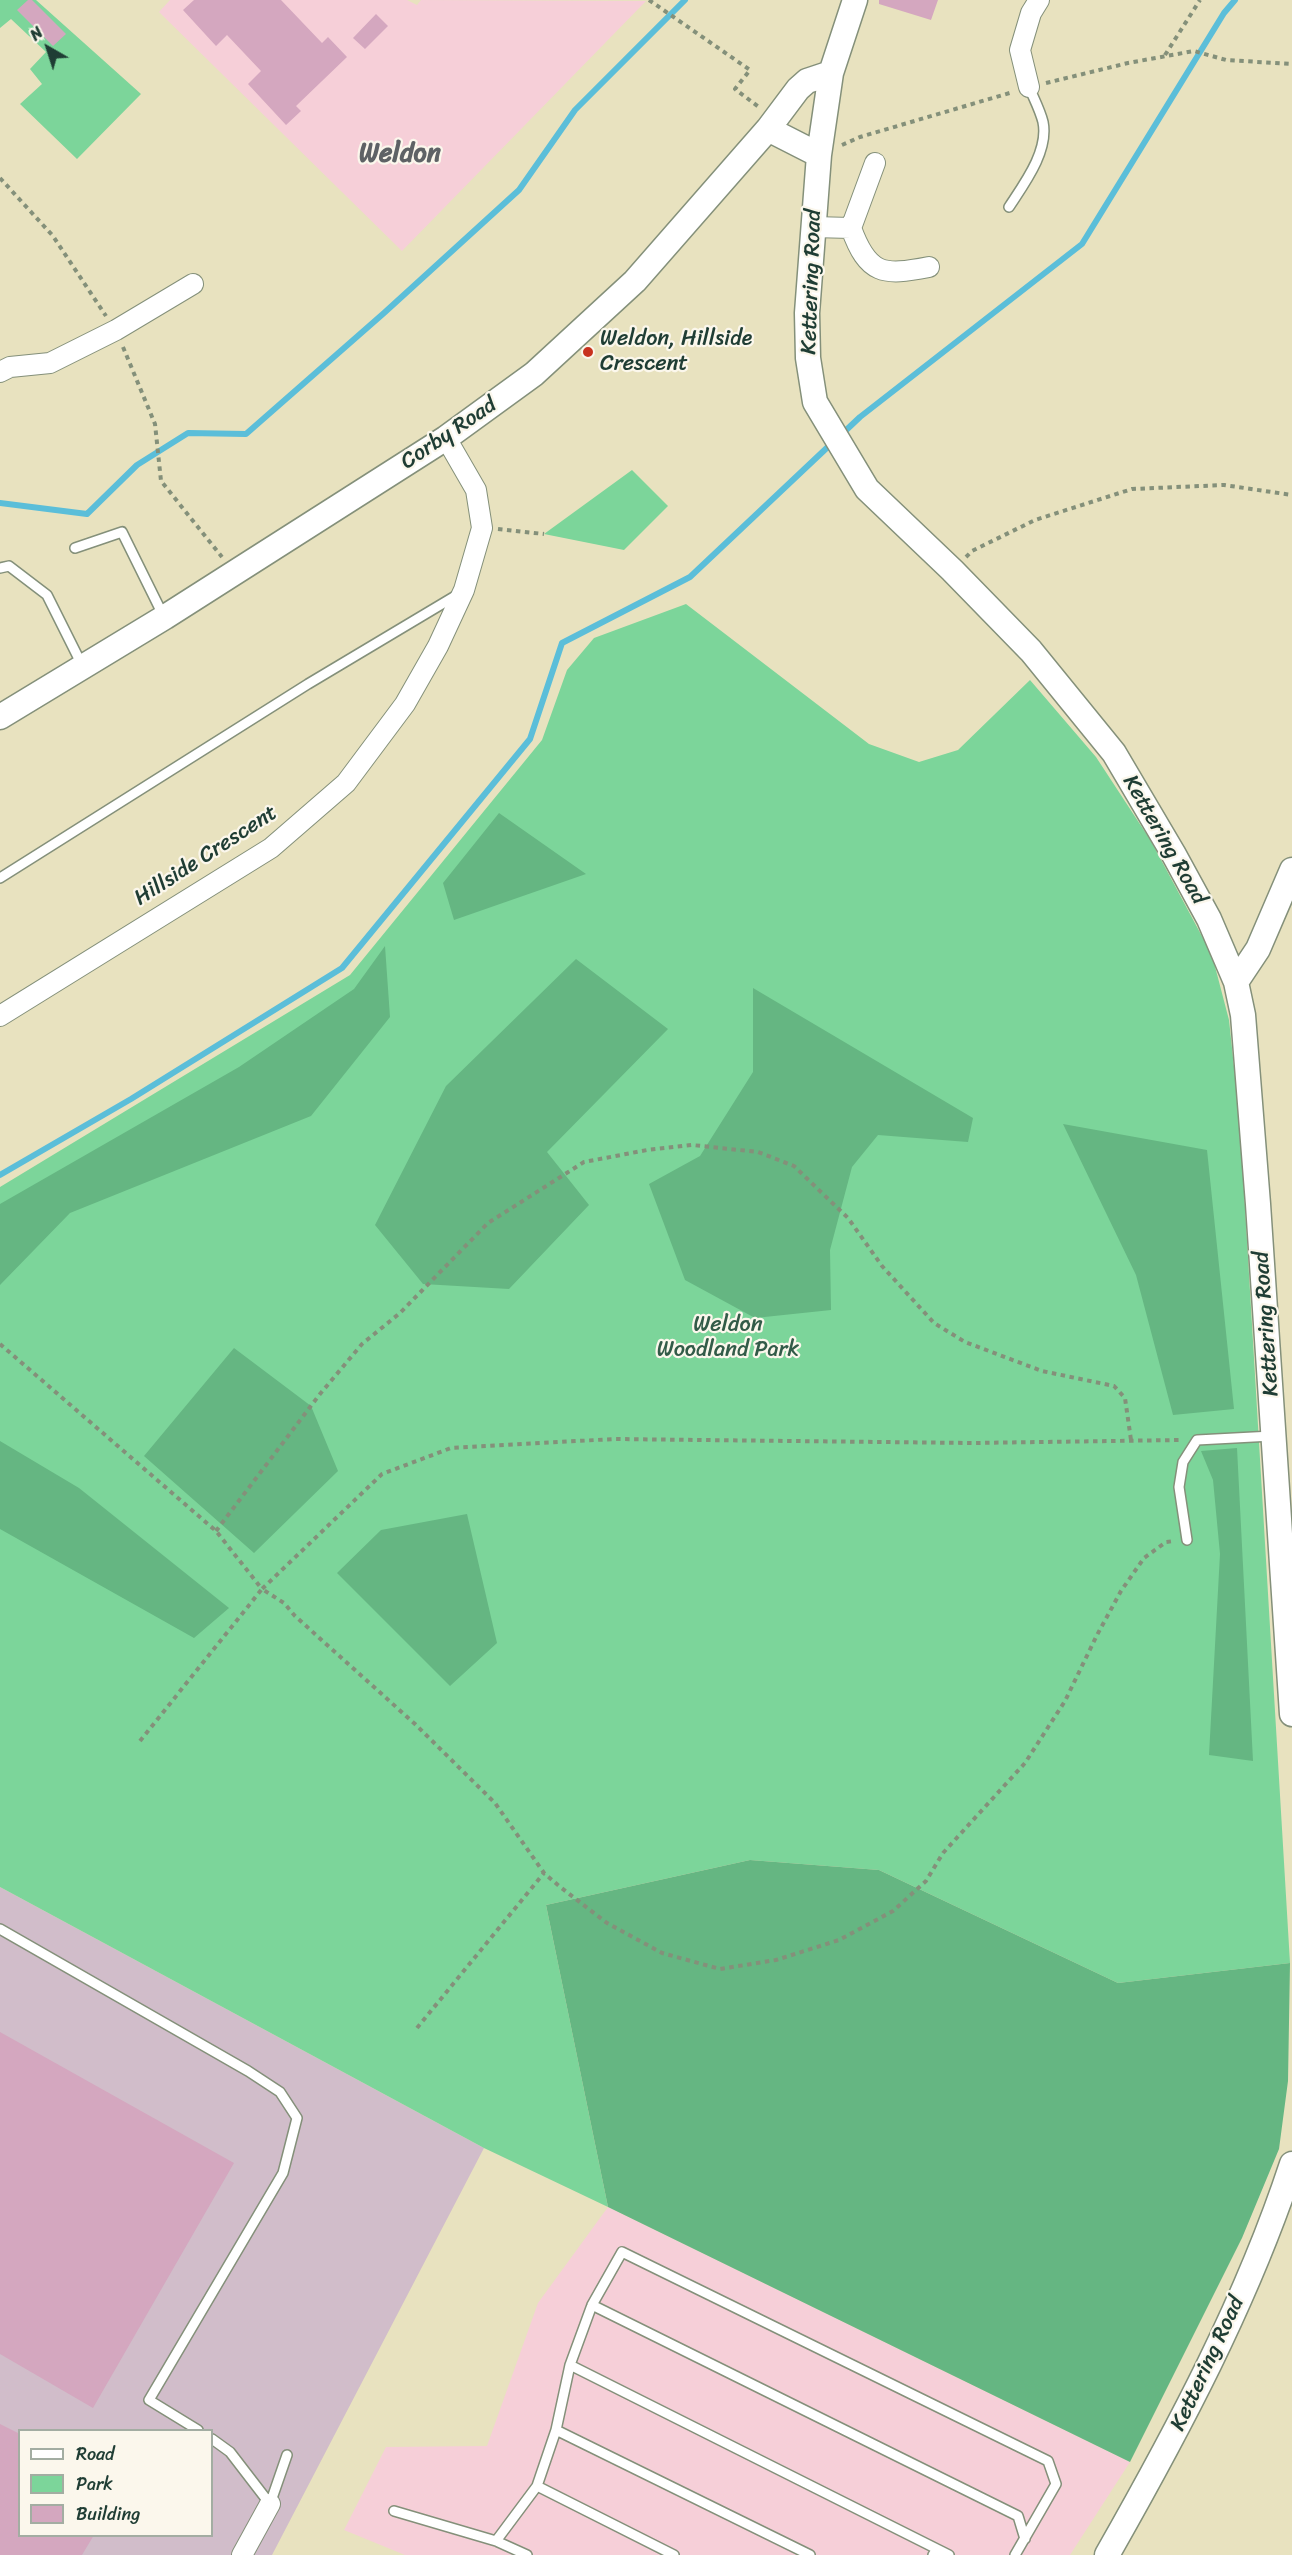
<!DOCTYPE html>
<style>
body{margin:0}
#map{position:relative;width:1292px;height:2555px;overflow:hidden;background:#e8e2bf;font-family:Sriracha,sans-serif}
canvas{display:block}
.legend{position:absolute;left:18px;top:2429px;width:195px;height:108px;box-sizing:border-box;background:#fbf7ec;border:2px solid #a3ada2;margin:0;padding:8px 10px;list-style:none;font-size:18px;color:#1f3d34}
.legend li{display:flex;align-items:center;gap:12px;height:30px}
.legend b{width:30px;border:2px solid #a3ada2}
.north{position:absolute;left:18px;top:18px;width:60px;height:60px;-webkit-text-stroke:4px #fbf7ec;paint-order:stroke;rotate:321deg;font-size:16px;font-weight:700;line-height:24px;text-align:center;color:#1f3d34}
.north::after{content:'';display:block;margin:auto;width:21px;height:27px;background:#1f3d34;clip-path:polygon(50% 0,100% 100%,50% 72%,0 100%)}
</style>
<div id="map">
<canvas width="1292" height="2555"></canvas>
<ul class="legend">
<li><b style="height:8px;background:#fff"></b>Road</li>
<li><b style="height:16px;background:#7cd59a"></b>Park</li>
<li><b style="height:16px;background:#d4a7bf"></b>Building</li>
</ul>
<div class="north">N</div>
</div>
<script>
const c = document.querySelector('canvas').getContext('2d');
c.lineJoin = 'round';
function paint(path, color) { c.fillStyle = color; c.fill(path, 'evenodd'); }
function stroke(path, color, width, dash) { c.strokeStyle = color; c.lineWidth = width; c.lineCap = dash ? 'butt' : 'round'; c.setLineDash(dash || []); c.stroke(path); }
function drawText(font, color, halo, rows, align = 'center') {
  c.font = font + ' Sriracha,sans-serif'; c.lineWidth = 4.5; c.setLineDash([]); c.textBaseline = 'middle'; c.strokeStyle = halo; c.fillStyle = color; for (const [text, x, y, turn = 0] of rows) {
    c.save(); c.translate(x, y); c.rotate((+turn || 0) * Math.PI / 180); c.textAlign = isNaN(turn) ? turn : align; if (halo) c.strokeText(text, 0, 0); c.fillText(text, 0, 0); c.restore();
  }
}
paint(new Path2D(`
 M170,0H407L417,5L421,0L646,1L402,251L159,12Z
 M608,2207L1130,2462L1070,2555H405L344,2530L386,2447L487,2446L538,2303Z`), '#f6cfd8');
paint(new Path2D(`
 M0,1887L484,2148L272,2555H0ZM20,2430H212V2536H20Z`), '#d1bdca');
paint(new Path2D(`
 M0,0H36L141,94L77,159L20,104L42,84L30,69L46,52L11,19L0,28Z
 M632,470L668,506L624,550L544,534Z
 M686,604L869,744L919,762L958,750L1030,680L1096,757L1151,841L1212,955L1229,1020L1240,1123L1290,1963L1118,1983L879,1870L750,1860L546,1905L608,2207L484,2148L0,1887V1187L350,975L542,740L567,670L594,638Z`), '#7cd59a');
paint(new Path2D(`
 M499,813L586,874L454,920L443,883Z
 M385,946L390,1017L311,1116L70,1213L0,1285V1204L239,1067L354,989Z
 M576,959L668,1029L547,1152L589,1205L509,1289L423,1284L375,1225L446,1086Z
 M753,988L973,1118L968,1142L878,1135L852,1167L830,1250L831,1310L755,1318L685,1280L649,1184L700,1156L753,1072Z
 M1063,1124L1207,1150L1234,1409L1173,1415L1136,1275Z
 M234,1348L311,1406L338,1471L254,1553L144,1456Z
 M0,1441L79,1488L229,1608L194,1638L0,1529Z
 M1237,1448L1253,1761L1209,1755L1220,1554L1213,1480L1201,1451Z
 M467,1514L497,1643L450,1686L337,1573L381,1530Z
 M750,1860L879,1870L1118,1983L1290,1963L1288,2081L1279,2149L1242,2238L1130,2462L608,2207L546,1905Z`), '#65b682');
stroke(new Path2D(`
 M842,434L860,417L1082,244L1224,13L1235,0
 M0,503L87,514L137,465L188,433L246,434L384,313L519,190L575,110L685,0
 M0,1175L131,1099L342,968L530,739L562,643L690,577L832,443`), '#5bbed9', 6);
paint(new Path2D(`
 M28,0H32L66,34L53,46L17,10Z
 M194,0H281L322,43L328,37L347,57L296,106L301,111L286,125L248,84L261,71L227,35L216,46L183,10Z
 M879,0H938L931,20L879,4Z
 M376,14L388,26L365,49L353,38Z
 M0,2032L234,2163L93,2408L0,2354Z
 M0,2424L20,2434V2535H94L82,2555H0Z`), '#d4a7bf');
const service = new Path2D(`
 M1009,207C1024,184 1049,151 1043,122C1040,110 1034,99 1029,87
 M75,548L122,532L164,617
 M0,568L9,566L47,595L82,665
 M0,878L308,684L457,595
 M1187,1540L1179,1487L1183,1462L1197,1440L1272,1436
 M0,1929L248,2071L280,2092L297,2118L283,2173L149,2400L198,2430
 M592,2305L1018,2516L1025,2539
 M570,2365L937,2549L933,2555
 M556,2430L810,2555
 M212,2439L230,2452L270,2504
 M537,2486L674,2555
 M270,2504L287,2455
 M394,2511L496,2541L527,2555
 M496,2541L537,2486L556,2430L570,2365L592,2305L622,2252L1048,2461L1056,2484L1015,2555
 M937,2549L949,2555`);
const minor = new Path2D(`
 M1029,87L1020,50L1031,13L1039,0
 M813,227L851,228L875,163
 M851,228C868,275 883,276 929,267
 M0,372L10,367L50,363L116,330L193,284
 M0,1016L271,848L346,783L405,704L438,646L464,590L482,528L476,490L446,438
 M242,2555L270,2504`);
const tertiary = new Path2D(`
 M855,0L831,73L819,155L807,313L808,358L815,402L867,489L952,570L1031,651L1114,753L1173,853L1209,919L1236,982L1243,1015L1258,1204L1292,1714
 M768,129L819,155
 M0,717L165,617L446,438L534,374L635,281L768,129L798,89L807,81L831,73
 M1236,982L1258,949L1292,870
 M1107,2555C1178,2430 1247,2301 1292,2164`);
stroke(service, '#84907a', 12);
stroke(minor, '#84907a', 22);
stroke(tertiary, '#84907a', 27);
stroke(new Path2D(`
 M649,0L750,70L735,89L760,108
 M1165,55L1200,0
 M1046,83L1128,63L1194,51L1226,60L1292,64
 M842,145L860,137L1013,92
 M0,178L53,236L106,316
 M123,347L155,424L161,481L222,557
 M498,529L544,534
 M966,557L972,551L1035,520L1132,489L1224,485L1292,495
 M0,1344L216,1531L262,1589L382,1474L451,1448L614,1439L972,1443L1181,1440
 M216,1531L320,1394L362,1344L400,1313L488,1223L584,1162L647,1150L692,1145L758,1152L794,1166L848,1218L882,1266L934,1323L965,1342L1042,1371L1114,1386L1125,1398L1131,1440
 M140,1741L262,1589L284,1603L295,1616L415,1724L495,1803L544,1873L559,1886L607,1923L662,1953L720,1969L776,1960L839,1940L893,1911L926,1881L943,1853L1025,1763L1065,1701L1097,1635L1121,1591L1144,1558L1166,1542L1174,1541
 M417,2028L544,1873`), '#84907a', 4, [4.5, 4.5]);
stroke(service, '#fff', 9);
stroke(minor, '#fff', 20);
stroke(tertiary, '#fff', 24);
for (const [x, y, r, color] of [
 [588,352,6,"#c8321e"]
]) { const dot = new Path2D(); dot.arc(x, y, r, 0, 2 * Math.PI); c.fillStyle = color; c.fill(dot); stroke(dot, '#fbf7ec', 2); }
drawText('22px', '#1f3d34', '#fbf7ec', [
 ["Kettering Road",812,282,-88],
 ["Corby Road",449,434,-34],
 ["Kettering Road",1164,840,60],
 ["Hillside Crescent",206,856,-33],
 ["Kettering Road",1267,1324,-94],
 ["Kettering Road",1208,2364,-65]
]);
drawText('22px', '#1f3d34', '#fbf7ec', [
 ["Weldon, Hillside",600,339],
 ["Crescent",600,364]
], 'left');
drawText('22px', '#325b48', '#fbf7ec', [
 ["Weldon",728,1325],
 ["Woodland Park",728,1350]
]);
drawText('bold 26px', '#5e6265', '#fbf7ec', [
 ["Weldon",400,154]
]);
</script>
